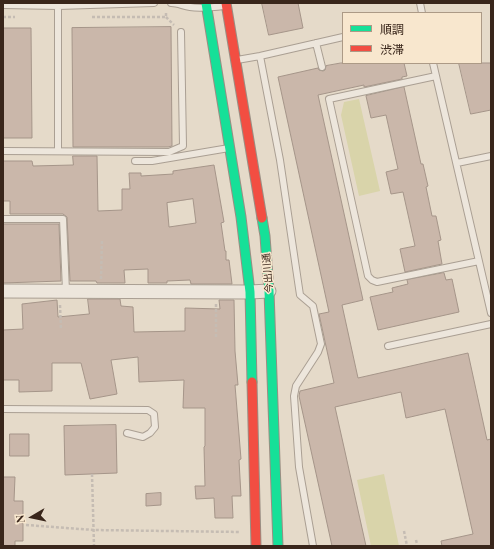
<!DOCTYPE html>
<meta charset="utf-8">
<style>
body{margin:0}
#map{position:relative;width:494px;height:549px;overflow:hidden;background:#e5dac9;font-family:"Playfair Display","Noto Sans JP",serif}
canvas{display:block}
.frame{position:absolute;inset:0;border:4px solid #39261b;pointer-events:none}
.legend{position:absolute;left:342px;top:12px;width:140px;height:52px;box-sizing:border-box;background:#f8e7ce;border:1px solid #ac9a86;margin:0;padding:5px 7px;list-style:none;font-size:12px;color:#39261b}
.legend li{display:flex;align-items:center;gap:8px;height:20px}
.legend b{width:20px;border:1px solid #ac9a86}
.north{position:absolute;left:12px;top:497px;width:40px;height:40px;-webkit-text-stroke:3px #f8e7ce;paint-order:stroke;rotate:261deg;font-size:11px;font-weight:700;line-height:16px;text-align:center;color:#39261b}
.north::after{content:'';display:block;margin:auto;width:14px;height:18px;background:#39261b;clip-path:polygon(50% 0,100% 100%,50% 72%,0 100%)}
</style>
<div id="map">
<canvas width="494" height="549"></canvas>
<div class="frame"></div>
<ul class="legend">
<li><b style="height:5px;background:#16e098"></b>順調</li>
<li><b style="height:5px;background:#f24e42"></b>渋滞</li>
</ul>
<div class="north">N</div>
</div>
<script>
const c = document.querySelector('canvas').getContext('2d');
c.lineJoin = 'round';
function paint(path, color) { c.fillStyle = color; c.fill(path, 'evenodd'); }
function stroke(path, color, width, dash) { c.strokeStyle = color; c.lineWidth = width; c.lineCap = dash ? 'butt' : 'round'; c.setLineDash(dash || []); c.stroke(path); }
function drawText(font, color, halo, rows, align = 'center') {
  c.font = font + ' "Playfair Display","Noto Sans JP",serif'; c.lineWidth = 3; c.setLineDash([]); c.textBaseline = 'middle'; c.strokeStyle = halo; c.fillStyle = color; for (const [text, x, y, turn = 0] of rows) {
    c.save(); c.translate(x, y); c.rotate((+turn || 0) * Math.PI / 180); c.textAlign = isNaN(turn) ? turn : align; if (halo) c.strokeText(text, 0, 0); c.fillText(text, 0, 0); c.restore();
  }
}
paint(new Path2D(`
 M359,99L380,191L359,196L341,115L344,102Z
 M384,474L399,546H371L357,480Z`), '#d9d4aa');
const building = new Path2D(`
 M262,3H298L303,28L269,35Z
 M171,27L172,146L168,147H73L72,28Z
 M3,28H31L32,138H3Z
 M341,63H404L407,76L402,77V79L364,87V85L318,95L363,300L342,305L358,378L468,353L487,440L491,439V546H442L441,541L473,534L445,409L406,418L401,392L335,407L366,546H332L299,396L300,391L334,383L319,314L329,312L278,77L318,68L319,70L323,71L325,70L326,66Z
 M459,63H491V110L471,114Z
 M404,87L421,164H423L428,186L426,187L432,216H436L441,240L438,241L442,264L405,272L400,249L415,246L403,192L391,194L386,172L398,169L386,115L371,118L366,96Z
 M73,156H97L98,211L122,210V189H130L129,173H141V176L173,174V171L214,165L224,222L221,223L225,251H226V260H229L232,284H191L190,280L167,281V283H148V269L124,270L125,283H97L96,281H70L67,217L63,214H10V201H3V161H32L33,166L73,165ZM193,199L196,223L169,227L167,203Z
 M3,224H59L61,281L3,283Z
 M444,273L446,280L452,279L459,312L378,330L370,297L393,292L392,288L408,284L407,280Z
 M88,299H120L121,306L133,307L134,332L185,331V308L220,309L219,300H234L235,351L238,385H235L241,459L239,460L241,496H232L233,518H215L214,498L196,499L195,486H205L204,447L205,446V408H183L184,380L139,382L138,357L111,360L117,394L90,399L81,363H52V391L19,392V380H3V330L23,329L22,304L57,300L58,317L89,314Z
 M116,425L117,473L65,475L64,426Z
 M10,434H29V456H10Z
 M3,477H15L14,501H23V541H15V546H3Z
 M161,493V505L146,506V494Z`);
paint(building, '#cab7aa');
stroke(building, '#a59589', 1);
const lane = new Path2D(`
 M171,3C178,3 183,6 190,7C201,9 213,7 225,6
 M420,3L422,13
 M3,5L58,6L154,3
 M58,6V150
 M316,43L322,67
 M260,56L280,160L300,295L313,306L321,344L318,352L296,386L294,396L299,467L313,546
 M237,60L260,56L343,37
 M433,63L491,313
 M436,76L329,99L368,276L372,280L377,282L479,261
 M3,151L169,152L183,146L181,32
 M135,161H152L229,148
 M457,163L491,156
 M3,219H63L66,291
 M388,346L491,324
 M3,409L148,410L154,414L155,427L150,433L143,437L127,433`);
const street = new Path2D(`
 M3,291L250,292L269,291`);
const fast = new Path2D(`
 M206,3L241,217L250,292L252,382
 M262,218L265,236L269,291L278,546`);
const jam = new Path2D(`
 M226,3L262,218
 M252,382L256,546`);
stroke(lane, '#aa9f93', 8);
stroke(street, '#aa9f93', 15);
stroke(fast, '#9a8e83', 11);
stroke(jam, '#9a8e83', 11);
stroke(new Path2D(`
 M3,17H15
 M92,17H166V11
 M166,17L174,25
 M101,279L102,239
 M60,305L61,330
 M216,337V304
 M92,474L94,546
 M26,525L94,530L240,532
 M404,531L407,546
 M416,540L417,544`), '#c5bcb3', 2.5, [3, 2]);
stroke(lane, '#ede6dc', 6);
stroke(street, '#ede6dc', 13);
stroke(fast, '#16e098', 9);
stroke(jam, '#f24e42', 9);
drawText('10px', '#39261b', '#f8e7ce', [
 ["今出川通",268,273,-95]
]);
</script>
